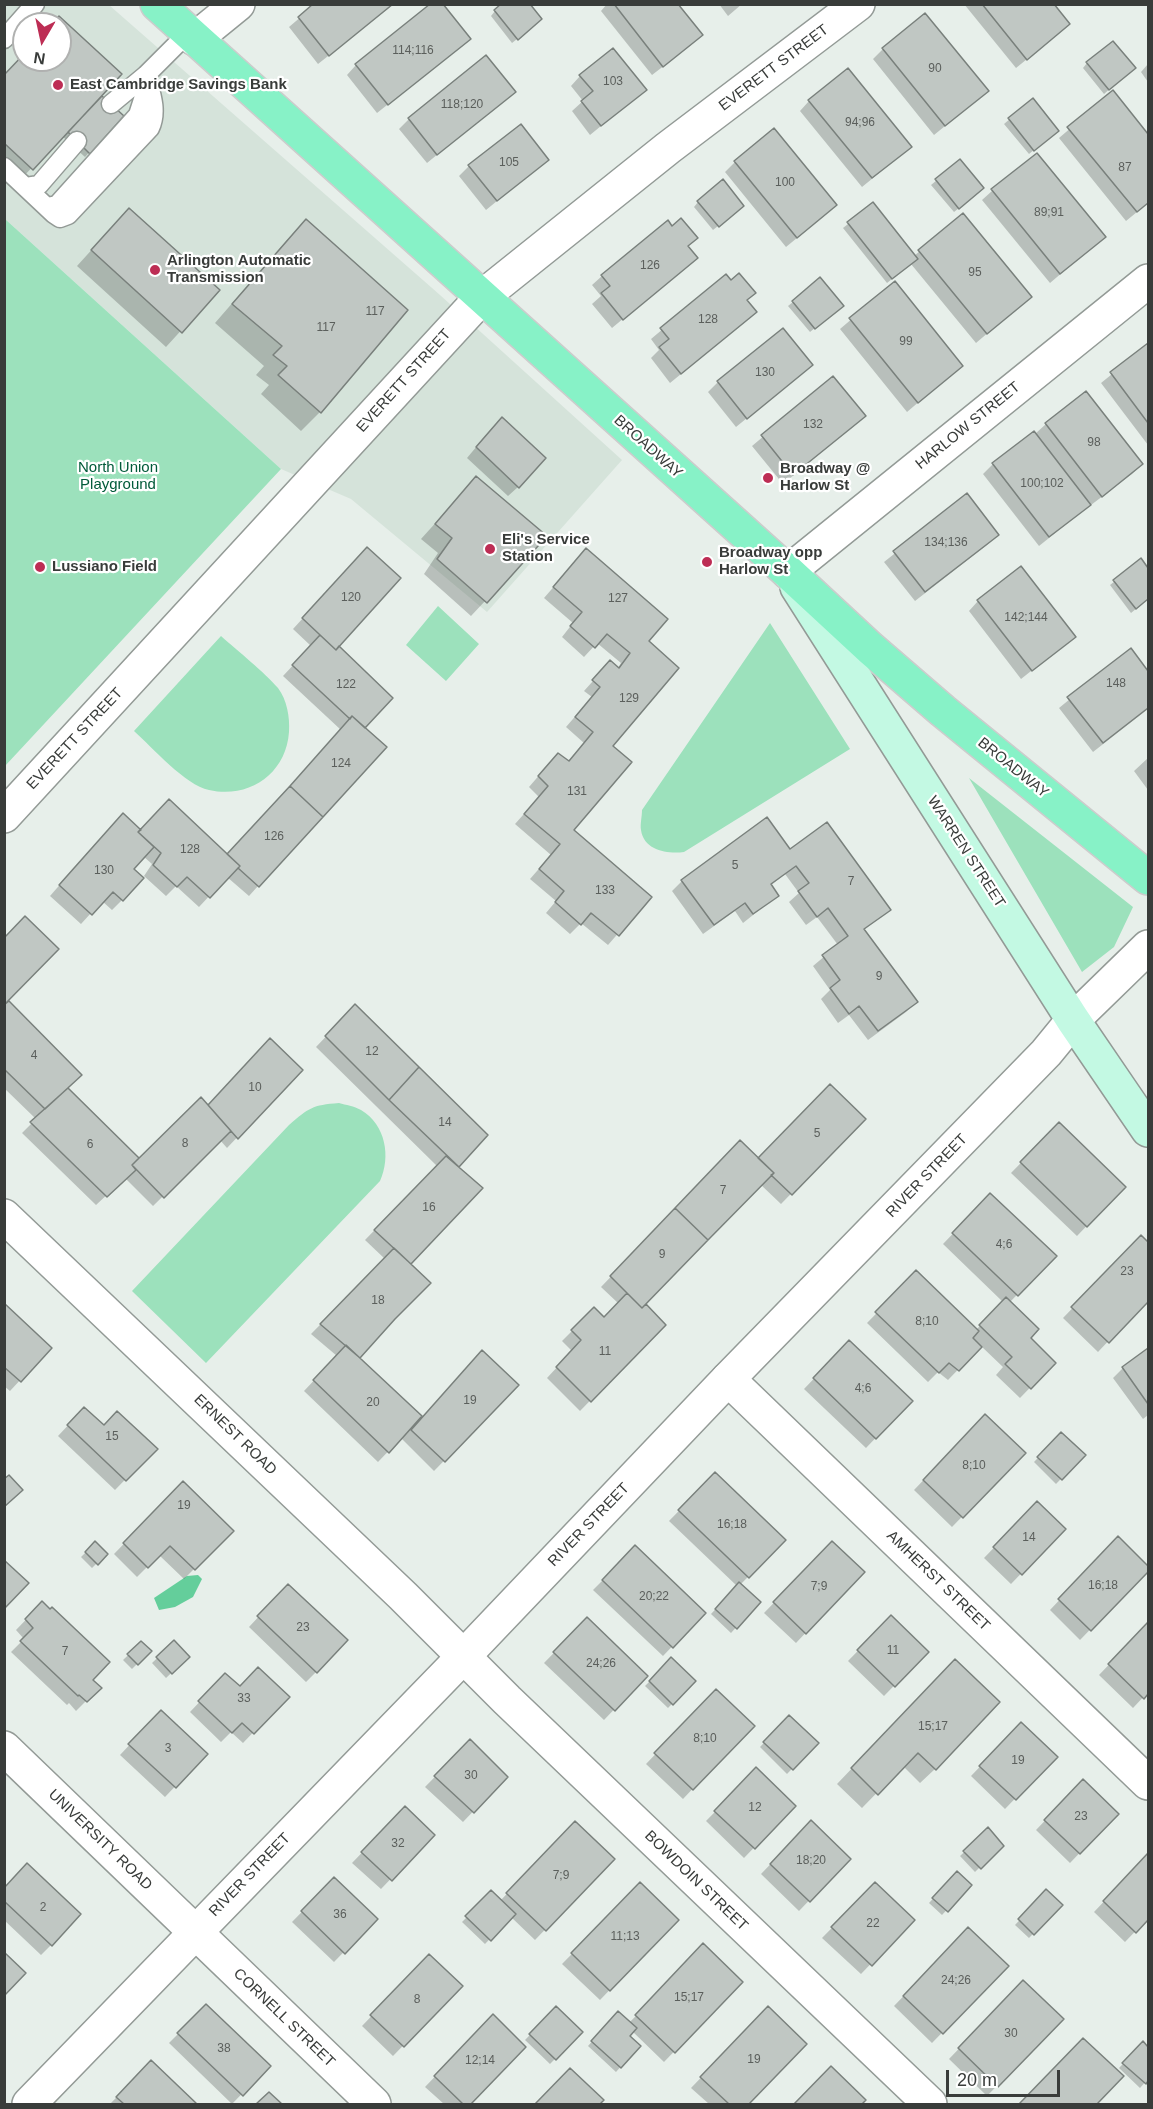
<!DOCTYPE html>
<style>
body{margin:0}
#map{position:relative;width:1153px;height:2109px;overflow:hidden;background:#e7efea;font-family:Arial,sans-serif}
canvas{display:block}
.frame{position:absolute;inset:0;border:6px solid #393c3a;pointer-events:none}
.north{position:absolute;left:12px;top:12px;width:60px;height:60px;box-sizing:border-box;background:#fff;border:2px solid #b0b1b0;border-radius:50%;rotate:189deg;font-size:16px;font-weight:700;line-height:24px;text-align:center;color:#393c3a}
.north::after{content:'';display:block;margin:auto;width:21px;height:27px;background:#bd2d54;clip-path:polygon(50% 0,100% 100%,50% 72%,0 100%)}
.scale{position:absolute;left:946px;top:2070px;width:114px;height:27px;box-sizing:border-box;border:3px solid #393c3a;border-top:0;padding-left:8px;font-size:18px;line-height:21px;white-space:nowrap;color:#393c3a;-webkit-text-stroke:4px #fff;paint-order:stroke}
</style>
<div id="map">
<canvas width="1153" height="2109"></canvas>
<div class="frame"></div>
<div class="north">N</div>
<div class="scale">20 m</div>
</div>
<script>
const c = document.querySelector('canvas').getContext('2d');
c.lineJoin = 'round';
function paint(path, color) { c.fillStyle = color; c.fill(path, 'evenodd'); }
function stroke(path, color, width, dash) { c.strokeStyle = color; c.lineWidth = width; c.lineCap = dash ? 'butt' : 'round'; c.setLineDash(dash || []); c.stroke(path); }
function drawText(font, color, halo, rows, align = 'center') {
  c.font = font + ' Arial,sans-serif'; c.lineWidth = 4.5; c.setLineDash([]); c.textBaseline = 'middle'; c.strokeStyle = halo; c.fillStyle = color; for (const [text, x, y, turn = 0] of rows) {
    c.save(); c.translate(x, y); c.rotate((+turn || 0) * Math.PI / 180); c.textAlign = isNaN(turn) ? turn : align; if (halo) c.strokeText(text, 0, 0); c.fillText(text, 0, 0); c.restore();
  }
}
paint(new Path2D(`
 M5,5H109L440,295L622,460L487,612L351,499L281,469L5,219ZM24,24H60V60H24Z`), '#d5e3da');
paint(new Path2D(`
 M5,219L281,469L5,766Z
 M438,606L479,644L446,681L406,645Z
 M770,623L850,749L684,852C668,854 644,851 641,830C640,824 642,817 642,810Z
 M221,636C238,651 264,672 278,688C287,700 290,717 289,732C286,774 249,799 209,790C185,785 153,748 134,731Z
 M969,778L1133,907L1114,947L1082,972Z
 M339,1103C346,1105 354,1106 361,1110C386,1125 391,1157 380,1181L206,1363L132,1291L289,1125C309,1108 312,1105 339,1103Z`), '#9ce1bc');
paint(new Path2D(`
 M198,1575L202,1579L193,1597L175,1607L159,1610L154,1598L187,1576Z`), '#64ce9b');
paint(new Path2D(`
 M316,4H394L318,64L289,27Z
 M607,4H676L691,45L652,75L601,11Z
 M719,4H742L728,16Z
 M964,4H1052L1058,34L1016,68Z
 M495,11L536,24L512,43L491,16Z
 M59,18L91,105L122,116L85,157L62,136L22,178L4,162V76L24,55V60H60V24H54Z
 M459,48L377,113L347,75L356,65Z
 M883,49L977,100L934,135L873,59Z
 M1087,63L1129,72L1104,94L1083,68Z
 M1148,64V82L1141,72Z
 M580,76L645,90L590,135L572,111L583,101L571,86Z
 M514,92L427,163L399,129L409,119Z
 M1113,92L1148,136V203L1126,221L1059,138Z
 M1032,100L1052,135L1029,154L1004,124Z
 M809,101L900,156L862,187L800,111Z
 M547,160L486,210L459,176L469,166Z
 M960,161L978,193L954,212L931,185Z
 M735,162L825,215L786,247L725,172Z
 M992,191L1104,237L1050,283L982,200Z
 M698,202L738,210L713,230L694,207Z
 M873,204L914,256L963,215L1030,297L976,343L911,264L887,283L843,228Z
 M306,221L320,412L301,431L261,394L269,385L256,375L264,366L215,323L287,240Z
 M115,224L218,290L166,347L77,266Z
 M687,247L696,258L612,328L592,304L601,296L592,285L602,276Z
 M726,276L745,301V322L670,383L651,358L659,350L651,339Z
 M894,283L961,366L907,412L840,329Z
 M793,302L837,310L810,332L788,306Z
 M1148,345V445L1101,383Z
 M801,374L736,427L708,392L718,382Z
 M833,378L854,425L783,484L752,446Z
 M1086,393L1142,464L1132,474L1091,505L1090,504L1079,514L1039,546L983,474L993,464L1035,434L1046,424Z
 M492,428L518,487L508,496L467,458Z
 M476,478L545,537L471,616L424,574L438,553L421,539Z
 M967,496L997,535L987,545L915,601L884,562Z
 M357,559L336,647L363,728L258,886L249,896L227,877L199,907L176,886L166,896L144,876L152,864L143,856L132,869L142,878L122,900L112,910L102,901L81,924L50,896L113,824L227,855L341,730L283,676L311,646L293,629Z
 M577,560L647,642L610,746L572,830L650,897L608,945L581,923L570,934L546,913L556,901L530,879L551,855L515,824L539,797L529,787L548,765L568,763L584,743L566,727L592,697L584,691L601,672L618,668L621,663L597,643L584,657L562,637L573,623L544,598Z
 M1141,561L1148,570V599L1131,613L1110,585Z
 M978,601L1074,637L1021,679L969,611Z
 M1130,650L1148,674V709L1093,752L1059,708Z
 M1148,758V790L1134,771Z
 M767,819L790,851L889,910L864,930L916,1002L906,1012L868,1040L849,1015L838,1023L821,999L830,990L813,966L838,945L817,917L806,925L789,902L799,893L785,874L770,886L777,896L743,923L735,911L703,934L672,891L682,881Z
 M4,939L6,1001L80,1075L66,1088L139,1160L207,1107L301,1070L227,1148L220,1140L153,1206L125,1178L96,1205L22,1133L36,1119L4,1088Z
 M355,1006L486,1135L457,1167L481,1188L409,1264L393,1319L358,1358L422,1418L473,1362L517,1386L434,1471L401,1438L378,1462L304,1391L337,1356L311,1334L385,1259L365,1240L437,1166L316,1047Z
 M864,1119L781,1204L760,1184L644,1304L664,1325L580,1411L547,1378L572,1351L562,1341L594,1309L604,1319L619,1304L601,1287L740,1142L758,1160Z
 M1059,1124L1124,1187L1077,1236L1011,1173Z
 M990,1195L1055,1256L1009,1303L1029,1338L1054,1363L1020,1398L996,1375L1003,1367L981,1346L948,1380L938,1372L928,1382L867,1323L916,1273L976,1330L1003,1302L943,1244Z
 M1141,1237L1148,1244V1299L1098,1352L1063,1318Z
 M4,1305L50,1348L10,1391L4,1386Z
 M849,1342L911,1401L866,1448L804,1389Z
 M1148,1350V1415L1143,1419L1113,1378L1123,1368Z
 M985,1416L1024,1453L952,1527L914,1490Z
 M74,1419L103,1427L155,1449L115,1490L58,1436Z
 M1061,1434L1084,1455L1056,1484L1034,1462Z
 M715,1474L784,1540L740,1585L759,1602L731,1633L711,1614L737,1586L669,1521Z
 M183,1483L232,1531L184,1579L159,1555L137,1577L114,1554Z
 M1037,1503L1064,1529L1011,1584L984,1558Z
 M1118,1538L1148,1568V1570L1080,1640L1050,1610Z
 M95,1543L106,1554L92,1568L81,1557Z
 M832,1543L863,1572L796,1643L764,1613Z
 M635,1548L704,1613L663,1656L593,1590Z
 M278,1596L316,1672L306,1682L249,1627Z
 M42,1603L91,1680L99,1688L76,1711L69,1703L67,1705L11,1652L24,1639L16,1630Z
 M891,1617L927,1652L884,1696L848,1661Z
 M587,1619L646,1676L604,1720L544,1663Z
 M1148,1624V1692L1133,1708L1099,1675Z
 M174,1642L188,1657L166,1678L152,1663Z
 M141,1643L150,1651L132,1669L123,1660Z
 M671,1660L694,1681L668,1708L645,1686Z
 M225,1675L239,1688L287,1697L243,1743L231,1732L221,1742L190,1712Z
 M941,1675L935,1769L920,1783L903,1766L862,1808L837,1784Z
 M716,1691L752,1726L683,1799L646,1764Z
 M789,1717L817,1743L787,1774L760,1747Z
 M151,1722L206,1754L165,1797L120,1755Z
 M1021,1724L1055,1757L1005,1809L971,1776Z
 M470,1741L506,1777L463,1822L425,1787Z
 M756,1770L794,1806L744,1858L706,1821Z
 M1083,1781L1117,1814L1070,1863L1036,1830Z
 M405,1808L433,1835L381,1889L352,1863Z
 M811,1822L849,1859L799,1911L761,1874Z
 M575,1823L613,1859L535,1940L511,1917L485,1944L462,1922L491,1893L500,1901Z
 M988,1830L1002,1845L975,1872L960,1856Z
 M1148,1855V1918L1125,1942L1094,1912Z
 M957,1873L970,1885L942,1915L929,1903Z
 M334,1879L376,1919L334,1962L292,1922Z
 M875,1884L913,1920L861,1974L822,1938Z
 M640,1885L677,1920L600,2000L562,1964Z
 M4,1889L51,1945L41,1955L4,1920Z
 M1046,1892L1061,1905L1029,1938L1015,1925Z
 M968,1929L1007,1966L932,2043L894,2006Z
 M704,1946L741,1982L664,2062L632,2031L628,2036L639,2046L616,2072L588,2046L613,2018L629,2023Z
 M429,1956L461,1986L393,2056L362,2026Z
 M1023,1982L1062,2019L987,2096L949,2059Z
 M206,2006L269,2066L232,2104L169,2043Z
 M556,2008L581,2032L550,2064L525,2040Z
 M768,2008L805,2044L747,2104H709L691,2088Z
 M493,2016L524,2047L469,2104H444L425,2087Z
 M1083,2040L1122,2076L1095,2104H1021Z
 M1143,2043L1148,2049V2079L1140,2088L1119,2068Z
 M151,2062L195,2104H110Z
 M831,2068L864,2100L860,2104H796Z
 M570,2070L602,2100L598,2104H536Z`), '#0003');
const building = new Path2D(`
 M313,4H393L329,56L298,17Z
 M430,4H443L471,39L388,105L355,64Z
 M501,4H530L542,19L518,40L494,10Z
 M614,4H678L703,35L663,67Z
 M982,4H1054L1070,24L1027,60Z
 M925,13L989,91L945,126L882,48Z
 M59,16L122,74L33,170L4,143V75L24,54V60H60V24H52Z
 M1113,41L1136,68L1109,90L1086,62Z
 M613,48L647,90L601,126L581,101L593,91L579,75Z
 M486,55L516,92L437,155L408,118Z
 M848,68L912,147L872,178L808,100Z
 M1113,90L1148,134V203L1137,212L1067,127Z
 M102,96L124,116L90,154L68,132Z
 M1033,98L1059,131L1034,151L1008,118Z
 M521,124L549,160L497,201L468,165Z
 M774,128L837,205L797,238L734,161Z
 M1037,153L1106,237L1060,274L991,189Z
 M960,159L984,188L959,209L935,179Z
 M723,179L744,206L719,227L697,201Z
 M873,202L918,259L892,279L847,222Z
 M129,208L220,290L182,333L91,250Z
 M963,213L1032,297L987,334L918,250Z
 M681,218L698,238L688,246L698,258L623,320L601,293L610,286L601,275L668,220L672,226Z
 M306,219L408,310L321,413L278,375L287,366L273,355L282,346L232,304Z
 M739,273L756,293L747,300L757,312L681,374L659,347L669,339L660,328L726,274L731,280Z
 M820,277L844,306L815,329L792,301Z
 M895,281L963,366L918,403L849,318Z
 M783,328L813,365L747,419L717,381Z
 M1148,343V423L1110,372Z
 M833,376L866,416L793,475L761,435Z
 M1086,391L1143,464L1102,497L1045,423Z
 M502,417L546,458L519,488L476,447Z
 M1034,431L1091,505L1049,537L992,463Z
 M476,476L547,536L487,603L437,559L452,538L435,524Z
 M967,493L999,535L925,592L893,551Z
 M367,547L401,578L336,650L302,618Z
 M586,548L668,619L649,641L679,668L613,746L632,762L574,830L652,897L619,936L591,913L581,925L555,902L564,891L539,869L560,844L524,814L548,786L538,776L558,753L569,761L593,732L575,717L600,687L592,680L610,660L619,668L630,653L607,634L595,648L570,626L582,612L553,587Z
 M1141,558L1148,568V599L1136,609L1113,580Z
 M1021,566L1076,637L1032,671L977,600Z
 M320,635L336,650L339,646L393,698L365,728L352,716L350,719L292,665Z
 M1131,648L1148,671V708L1103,743L1067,697Z
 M352,716L387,747L323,817L290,786Z
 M290,786L323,817L259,887L238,868L240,866L227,854Z
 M169,799L240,866L210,898L187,877L177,887L153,865L161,853L138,832Z
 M123,813L141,830L138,832L154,847L134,869L144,878L123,901L113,892L92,915L59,885Z
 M767,817L790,849L827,822L891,910L864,929L918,1002L878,1031L859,1006L849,1014L830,988L840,980L822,955L848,936L828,908L817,917L798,891L809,883L796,866L771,884L779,896L753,914L745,903L714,925L681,880Z
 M25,916L59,949L4,1005V938Z
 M9,1001L82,1075L45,1109L4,1069V1005Z
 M355,1004L419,1067L389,1100L325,1036Z
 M270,1038L303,1070L238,1139L208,1105Z
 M419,1067L488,1135L459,1167L389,1100Z
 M830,1084L866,1119L792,1195L771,1175L774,1173L758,1158Z
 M68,1088L139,1158L132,1165L136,1170L107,1197L30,1122Z
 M201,1097L231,1131L164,1198L132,1165Z
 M1059,1122L1126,1187L1087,1227L1020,1162Z
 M740,1140L774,1173L708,1240L675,1208Z
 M446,1156L483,1188L411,1264L374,1230Z
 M990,1193L1057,1256L1018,1296L952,1233Z
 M675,1208L708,1240L642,1308L610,1276Z
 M1141,1235L1148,1242V1302L1109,1343L1071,1307Z
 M394,1248L431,1283L395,1319L360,1358L320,1324Z
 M916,1270L979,1331L973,1338L982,1347L959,1371L949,1363L939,1373L875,1312Z
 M627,1293L642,1308L646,1304L666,1325L591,1402L556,1367L581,1340L571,1330L594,1307L604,1317Z
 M1006,1297L1039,1329L1031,1338L1056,1363L1031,1389L1005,1364L1012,1357L979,1325Z
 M4,1303L52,1348L21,1382L4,1367Z
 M849,1340L913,1401L876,1439L813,1378Z
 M346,1345L422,1416L389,1453L313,1380Z
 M1148,1348V1404L1122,1367Z
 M482,1350L519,1385L445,1462L411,1430Z
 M84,1407L104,1425L117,1411L158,1449L126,1481L67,1425Z
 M985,1414L1026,1453L963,1518L923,1480Z
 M1061,1432L1086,1455L1062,1480L1037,1457Z
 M715,1472L786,1540L749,1578L678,1510Z
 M9,1475L23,1490L4,1507V1479Z
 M183,1481L234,1531L195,1570L170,1546L148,1568L123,1543Z
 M1037,1501L1066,1529L1022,1575L993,1547Z
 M1118,1536L1148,1566V1572L1091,1631L1058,1599Z
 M95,1541L108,1554L98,1565L85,1552Z
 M832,1541L865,1572L806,1634L773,1602Z
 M635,1545L706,1613L673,1648L602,1580Z
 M4,1560L29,1583L4,1609Z
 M739,1582L761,1602L737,1629L715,1609Z
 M288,1584L348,1640L317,1673L257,1616Z
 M42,1601L50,1609L52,1607L110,1662L93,1680L102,1688L87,1702L79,1695L78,1696L20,1641L33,1628L25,1619Z
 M891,1615L929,1652L895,1687L857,1650Z
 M587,1617L648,1676L615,1711L553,1652Z
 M1148,1622V1694L1144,1699L1108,1664Z
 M174,1640L190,1657L172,1674L156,1657Z
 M141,1641L152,1651L138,1665L127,1654Z
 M671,1657L696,1681L673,1705L649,1681Z
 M955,1659L1000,1702L936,1770L918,1753L878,1795L851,1768Z
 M258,1667L290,1697L254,1734L242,1723L232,1733L198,1701L225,1673L240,1686Z
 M716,1689L755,1726L693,1790L654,1753Z
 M161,1710L208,1754L176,1788L128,1744Z
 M789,1715L819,1743L793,1770L763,1742Z
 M1021,1722L1058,1757L1016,1800L979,1766Z
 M470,1739L508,1777L474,1813L434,1776Z
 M756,1767L796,1806L755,1849L714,1811Z
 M1083,1779L1119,1814L1080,1854L1044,1820Z
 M405,1806L435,1835L392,1881L361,1852Z
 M811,1820L851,1859L810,1902L770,1864Z
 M575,1821L615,1859L546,1931L506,1893Z
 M988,1827L1004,1846L981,1869L963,1851Z
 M1148,1853V1920L1136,1933L1103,1901Z
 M27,1863L81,1914L52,1946L4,1901V1888Z
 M957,1871L972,1885L948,1912L932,1898Z
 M334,1877L378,1919L345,1954L301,1911Z
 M640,1882L679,1920L610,1991L571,1953Z
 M875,1882L915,1920L872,1966L831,1927Z
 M1046,1889L1063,1905L1034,1935L1018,1919Z
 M491,1890L516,1914L491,1941L465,1916Z
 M968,1927L1009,1966L943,2034L903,1996Z
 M703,1943L743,1982L675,2053L635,2015Z
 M4,1952L26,1973L4,1996Z
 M429,1954L463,1986L404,2047L370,2015Z
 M1023,1980L1064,2019L998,2087L958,2048Z
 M206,2004L271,2066L243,2096L177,2033Z
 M556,2006L583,2032L556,2060L529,2034Z
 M768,2006L807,2044L749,2104H729L700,2077Z
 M618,2011L637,2028L630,2036L641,2046L621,2068L591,2041Z
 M493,2014L526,2047L471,2104H463L434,2076Z
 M1083,2038L1124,2076L1097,2104H1019Z
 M1143,2041L1148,2047V2081L1146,2084L1122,2063Z
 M151,2060L197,2104H124L116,2097Z
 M831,2066L866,2100L862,2104H794Z
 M570,2068L604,2100L600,2104H535Z
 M269,2092L282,2104H256Z`);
paint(building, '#c0c7c3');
stroke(building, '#79807c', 1.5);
const service = new Path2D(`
 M4,39L35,4
 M111,104L146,75
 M4,167L54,214L60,218L68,215L150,128C158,111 151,93 146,75L188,33
 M26,187L39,185L77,141
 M47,207L57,205L138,115L148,84`);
const minor = new Path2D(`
 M195,39L238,4
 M788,572L1148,281
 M4,816L482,297L668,148L858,4
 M4,1216L403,1596L507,1700L930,2104
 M728,1379L1148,1783
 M4,1748L374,2104`);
const tertiary = new Path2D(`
 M29,2104L463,1657L728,1379L1046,1053L1073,1020L1148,947`);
const secondary = new Path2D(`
 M797,587L1073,1020L1148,1130`);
const primary = new Path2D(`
 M157,4L788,572L870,648L943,711L1148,878`);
stroke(service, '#939a96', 21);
stroke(minor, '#939a96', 36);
stroke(tertiary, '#939a96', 36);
stroke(secondary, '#939a96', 36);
stroke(primary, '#ccc', 36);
stroke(service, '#fff', 18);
stroke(minor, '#fff', 33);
stroke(tertiary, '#fff', 33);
stroke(secondary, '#c3f9e3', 33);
stroke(primary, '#87f2c7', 33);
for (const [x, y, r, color] of [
 [58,85,6,"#bd2d54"],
 [155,270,6,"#bd2d54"],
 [768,478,6,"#bd2d54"],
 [490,549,6,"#bd2d54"],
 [707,562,6,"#bd2d54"],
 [40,567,6,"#bd2d54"]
]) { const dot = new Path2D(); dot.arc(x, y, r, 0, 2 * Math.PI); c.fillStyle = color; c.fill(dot); stroke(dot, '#fff', 2); }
drawText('12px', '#5b5f5c', null, [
 ["114;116",413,51],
 ["90",935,69],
 ["103",613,82],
 ["118;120",462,105],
 ["94;96",860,123],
 ["105",509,163],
 ["87",1125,168],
 ["100",785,183],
 ["89;91",1049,213],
 ["126",650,266],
 ["95",975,273],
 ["117",375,312],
 ["128",708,320],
 ["117",326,328],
 ["99",906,342],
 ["130",765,373],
 ["132",813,425],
 ["98",1094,443],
 ["100;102",1042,484],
 ["134;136",946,543],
 ["120",351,598],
 ["127",618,599],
 ["142;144",1026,618],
 ["148",1116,684],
 ["122",346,685],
 ["129",629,699],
 ["124",341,764],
 ["131",577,792],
 ["126",274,837],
 ["128",190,850],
 ["5",735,866],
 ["130",104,871],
 ["7",851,882],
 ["133",605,891],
 ["9",879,977],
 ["12",372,1052],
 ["4",34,1056],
 ["10",255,1088],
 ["14",445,1123],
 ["5",817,1134],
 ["8",185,1144],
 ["6",90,1145],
 ["7",723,1191],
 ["16",429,1208],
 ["4;6",1004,1245],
 ["9",662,1255],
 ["23",1127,1272],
 ["18",378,1301],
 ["8;10",927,1322],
 ["11",605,1352],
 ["4;6",863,1389],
 ["19",470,1401],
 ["20",373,1403],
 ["15",112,1437],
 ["8;10",974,1466],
 ["19",184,1506],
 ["16;18",732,1525],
 ["14",1029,1538],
 ["16;18",1103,1586],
 ["7;9",819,1587],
 ["20;22",654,1597],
 ["23",303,1628],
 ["11",893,1651],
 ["7",65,1652],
 ["24;26",601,1664],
 ["33",244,1699],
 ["15;17",933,1727],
 ["8;10",705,1739],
 ["3",168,1749],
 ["19",1018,1761],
 ["30",471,1776],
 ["12",755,1808],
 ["23",1081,1817],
 ["32",398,1844],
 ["18;20",811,1861],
 ["7;9",561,1876],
 ["2",43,1908],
 ["36",340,1915],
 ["22",873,1924],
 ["11;13",625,1937],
 ["24;26",956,1981],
 ["15;17",689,1998],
 ["8",417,2000],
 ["30",1011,2034],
 ["38",224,2049],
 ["19",754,2060],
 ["12;14",480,2061]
]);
drawText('15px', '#393c3a', '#fff', [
 ["EVERETT STREET",774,68,-37],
 ["EVERETT STREET",404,381,-48],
 ["HARLOW STREET",968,426,-39],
 ["BROADWAY",648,447,42],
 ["EVERETT STREET",75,739,-47],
 ["BROADWAY",1013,768,39],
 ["WARREN STREET",966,852,57],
 ["RIVER STREET",927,1176,-46],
 ["ERNEST ROAD",235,1435,44],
 ["RIVER STREET",589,1525,-46],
 ["AMHERST STREET",938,1581,44],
 ["UNIVERSITY ROAD",100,1840,44],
 ["RIVER STREET",250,1875,-46],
 ["BOWDOIN STREET",696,1881,44],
 ["CORNELL STREET",284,2018,44]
]);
drawText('bold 15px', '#393c3a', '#fff', [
 ["East Cambridge Savings Bank",70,85],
 ["Arlington Automatic",167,261],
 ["Transmission",167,278],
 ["Broadway @",780,469],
 ["Harlow St",780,486],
 ["Eli's Service",502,540],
 ["Station",502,557],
 ["Broadway opp",719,553],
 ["Harlow St",719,570],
 ["Lussiano Field",52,567]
], 'left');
drawText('15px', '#005a39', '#fff', [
 ["North Union",118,468],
 ["Playground",118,485]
]);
</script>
